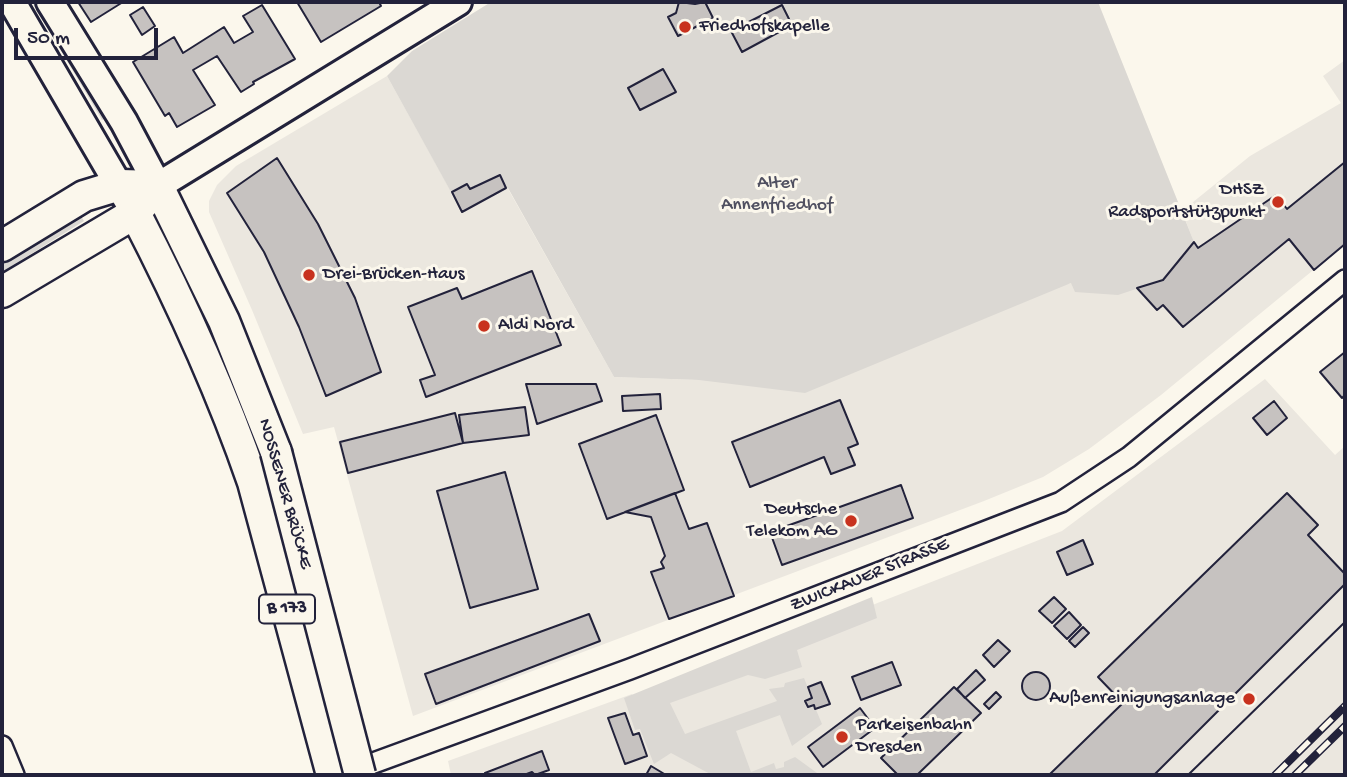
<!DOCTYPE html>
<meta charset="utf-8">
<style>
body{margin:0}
#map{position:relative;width:1347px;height:777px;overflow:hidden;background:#fbf7ec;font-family:"Gochi Hand",sans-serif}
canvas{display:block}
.frame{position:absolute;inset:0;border:4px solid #22223b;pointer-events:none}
.scale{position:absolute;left:14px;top:28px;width:144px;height:32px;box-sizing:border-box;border:4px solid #22223b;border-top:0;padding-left:9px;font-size:21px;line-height:24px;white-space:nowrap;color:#22223b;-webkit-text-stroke:5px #fbf7ec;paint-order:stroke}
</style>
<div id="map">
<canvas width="1347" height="777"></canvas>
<div class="frame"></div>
<div class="scale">50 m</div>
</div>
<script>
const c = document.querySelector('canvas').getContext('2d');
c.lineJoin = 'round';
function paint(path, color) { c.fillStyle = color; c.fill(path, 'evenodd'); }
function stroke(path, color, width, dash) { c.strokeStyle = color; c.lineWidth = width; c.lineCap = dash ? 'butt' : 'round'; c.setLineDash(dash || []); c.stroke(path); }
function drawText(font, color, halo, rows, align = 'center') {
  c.font = font + ' "Gochi Hand",sans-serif'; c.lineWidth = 6; c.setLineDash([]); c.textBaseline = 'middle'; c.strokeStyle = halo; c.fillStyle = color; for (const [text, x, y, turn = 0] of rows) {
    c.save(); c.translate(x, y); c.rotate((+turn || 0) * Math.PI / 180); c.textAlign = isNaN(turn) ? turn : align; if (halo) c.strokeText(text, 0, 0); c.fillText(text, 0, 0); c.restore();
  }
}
paint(new Path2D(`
 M1345,60V244L1161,395L1089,449L1043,477L984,501L413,716L334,427L303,434L252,310L209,212V201L217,185L236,166L387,76L462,211L507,187L614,377L699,380L1071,283L1193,240L1182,211L1250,156L1341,103L1323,76Z
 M1265,379L1335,455L1345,446V775H451L448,761L632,694L634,698L1062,531Z`), '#ebe7df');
paint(new Path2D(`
 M32,2H36L109,116L102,120Z
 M491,2H1098L1194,242L1163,280L1118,295L1075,292L1071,283L805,393L699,380L614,377L508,188L462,212L387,76L412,51Z
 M79,213L84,221L2,272V260Z
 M177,258L228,368L274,486L311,618L171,260Z
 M872,597L877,618L797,650L802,667L765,679L748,675L670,703L685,734L777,701L769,689L784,687L785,683L804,678L812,698L805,701L807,707L814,705L822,724L792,746L780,715L736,731L751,772L774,763L776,769L784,767V762L795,757L817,773L816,775H712L671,753L654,764L640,729L635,730L624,698Z`), '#dbd8d3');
const building = new Path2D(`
 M78,2H123L91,22Z
 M297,2H379L381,6L321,42Z
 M679,2L695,4L705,2L713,18L678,36L668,17L676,13Z
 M262,5L295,59L253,82L254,84L241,92L217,56L193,70L215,105L177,127L169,113L165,116L133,62L174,37L183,53L224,27L234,43L253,32L243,16Z
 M782,5L792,25L742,52L731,31Z
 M143,7L155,26L142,35L130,15Z
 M663,69L676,92L640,110L628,88Z
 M277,158L318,224L355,298L381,372L326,396L299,327L264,252L227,193Z
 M1345,162V244L1314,270L1289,239L1183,327L1163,305L1157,310L1137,288L1163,280L1194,242L1198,248L1276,195L1287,209Z
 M500,175L506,188L462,212L452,192L467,184L470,189Z
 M532,271L561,345L426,397L420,380L435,375L408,307L457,288L462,299Z
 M1345,352V395L1342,398L1320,372Z
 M526,384H596L602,401L537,424Z
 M660,394L661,409L623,411L622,396Z
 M840,400L858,444L848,448L855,465L831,474L824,457L750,487L732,442Z
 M1274,401L1287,418L1267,435L1253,418Z
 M525,407L529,435L463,443L459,415Z
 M455,413L463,443L348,473L340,442Z
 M656,415L684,490L607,519L579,444Z
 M505,472L538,589L470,608L437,491Z
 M901,485L913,518L782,565L770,532Z
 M675,493L689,529L707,523L734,596L669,619L651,572L664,568L661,562L665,556L651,517L625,512Z
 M1287,493L1318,525L1308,535L1345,574V622L1188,775H1049L1123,703L1098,677Z
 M1083,540L1093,564L1067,575L1057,552Z
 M1345,584V622L1188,775H1154Z
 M1054,597L1066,609L1052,623L1039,611Z
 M1069,612L1081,625L1067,639L1054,626Z
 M589,614L600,641L436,704L425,674Z
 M1083,627L1089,633L1075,647L1069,641Z
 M998,640L1010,651L994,667L983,655Z
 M892,662L901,685L861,700L852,677Z
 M976,670L985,680L965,698L957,689Z
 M1022 686a14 14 0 1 1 28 0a14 14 0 1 1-28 0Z
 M821,682L830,704L815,709L814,705L808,707L805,701L812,698L808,687Z
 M954,687L981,713L917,775H898L881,758Z
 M996,692L1001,697L989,709L984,704Z
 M860,708L875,728L823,767L808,747Z
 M625,713L633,735L639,733L647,756L625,764L608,718Z
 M542,751L549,770L535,775L532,772L524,775H486L485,773Z
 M651,766L666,775H646Z`);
paint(building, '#c6c2c0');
stroke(building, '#22223b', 2);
const street = new Path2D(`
 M2,746L14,775
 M349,772L630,669L1061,502L1129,457L1345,280`);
const secondary = new Path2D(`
 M12,2L129,203
 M50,2L124,122L158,186L458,2`);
const primary = new Path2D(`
 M158,186L224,321L276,452
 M135,213C180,300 221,389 253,482L332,775
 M2,246L84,196L120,185L158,186
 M2,292L135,213L147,199`);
stroke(street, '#22223b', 24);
stroke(secondary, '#22223b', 32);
stroke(primary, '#22223b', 35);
stroke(street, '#fbf7ec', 19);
stroke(secondary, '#fbf7ec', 26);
stroke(primary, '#fbf7ec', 30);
const rail = new Path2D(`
 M1275,775L1345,706
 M1295,775L1345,726`);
stroke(rail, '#22223b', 8);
stroke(rail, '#fbf7ec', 5, [16]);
const primaryBridge = new Path2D(`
 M276,452L360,775`);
stroke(primaryBridge, '#22223b', 35, []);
stroke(primaryBridge, '#fbf7ec', 30);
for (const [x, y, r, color] of [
 [685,27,7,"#c8321e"],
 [1278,202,7,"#c8321e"],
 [309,275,7,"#c8321e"],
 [484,326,7,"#c8321e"],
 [851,521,7,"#c8321e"],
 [1249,699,7,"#c8321e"],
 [842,737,7,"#c8321e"]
]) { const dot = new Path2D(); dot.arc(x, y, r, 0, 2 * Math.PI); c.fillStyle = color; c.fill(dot); stroke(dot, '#fbf7ec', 2.5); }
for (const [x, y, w] of [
 [287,609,56]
]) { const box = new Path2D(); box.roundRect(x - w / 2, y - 14.5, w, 29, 5); c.fillStyle = '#fbf7ec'; c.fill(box); stroke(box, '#22223b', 2); }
drawText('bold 18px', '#22223b', null, [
 ["B 173",287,609]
]);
drawText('19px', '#22223b', '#fbf7ec', [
 ["Friedhofskapelle",699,27],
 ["DHSZ",1264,191,"right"],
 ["Radsportstützpunkt",1264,213,"right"],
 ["Drei-Brücken-Haus",323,275],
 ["Aldi Nord",498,326],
 ["Deutsche",837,510,"right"],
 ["Telekom AG",837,532,"right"],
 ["Außenreinigungsanlage",1235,699,"right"],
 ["Parkeisenbahn",856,726],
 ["Dresden",856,748]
], 'left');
drawText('19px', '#505061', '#fbf7ec', [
 ["Alter",777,184],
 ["Annenfriedhof",777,206]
]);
drawText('19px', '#22223b', '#fbf7ec', [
 ["NOSSENER BRÜCKE",284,494,74],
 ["ZWICKAUER STRASSE",870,576,-22]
]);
</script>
